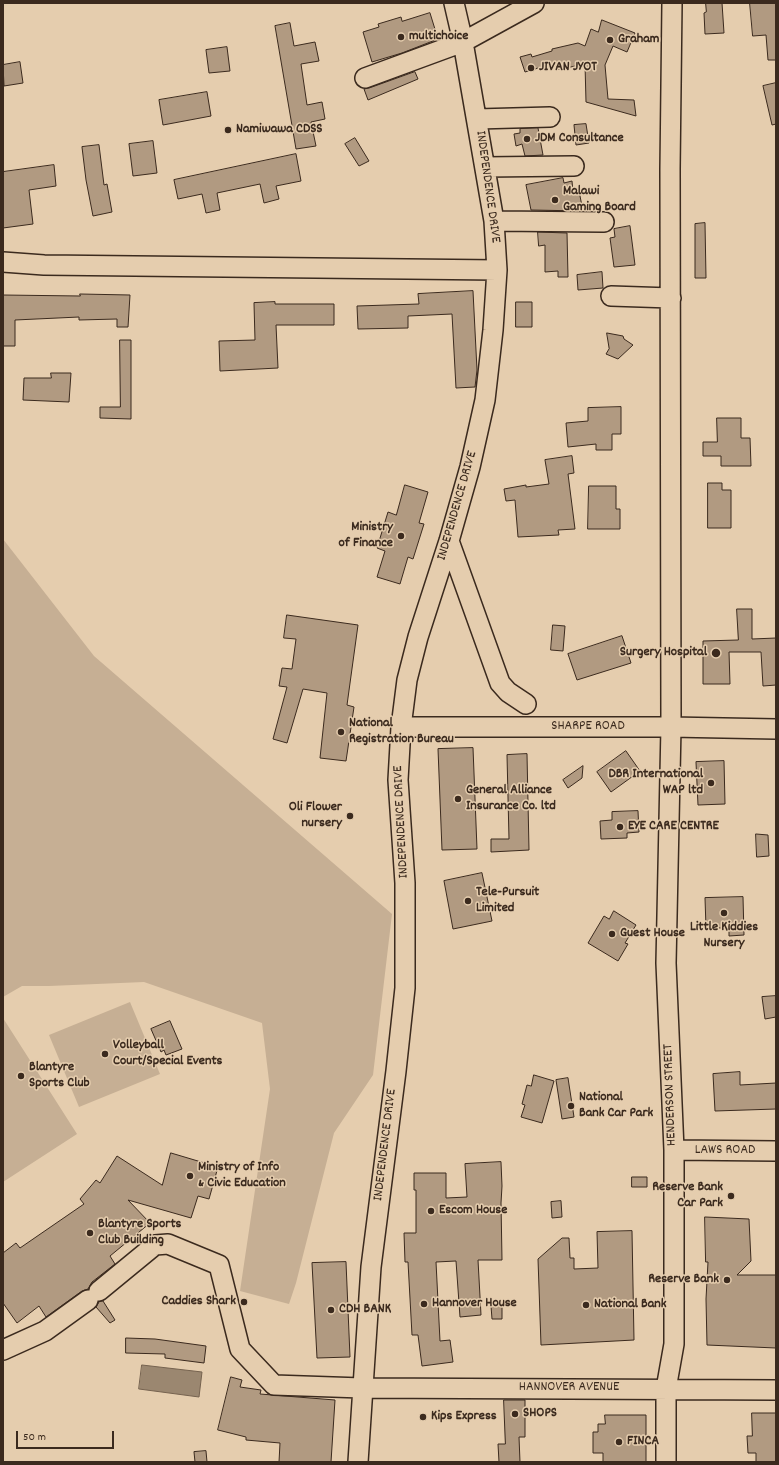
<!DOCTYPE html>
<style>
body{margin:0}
#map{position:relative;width:779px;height:1465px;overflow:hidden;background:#e5cdae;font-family:Dekko,sans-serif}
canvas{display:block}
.frame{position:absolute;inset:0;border:4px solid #3b2a1e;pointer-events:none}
.scale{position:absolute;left:16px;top:1431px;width:98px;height:18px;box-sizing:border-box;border:2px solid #3b2a1e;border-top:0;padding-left:5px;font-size:12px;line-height:14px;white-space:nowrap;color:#3b2a1e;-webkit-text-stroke:3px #e5cdae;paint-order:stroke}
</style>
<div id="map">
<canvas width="779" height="1465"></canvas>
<div class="frame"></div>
<div class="scale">50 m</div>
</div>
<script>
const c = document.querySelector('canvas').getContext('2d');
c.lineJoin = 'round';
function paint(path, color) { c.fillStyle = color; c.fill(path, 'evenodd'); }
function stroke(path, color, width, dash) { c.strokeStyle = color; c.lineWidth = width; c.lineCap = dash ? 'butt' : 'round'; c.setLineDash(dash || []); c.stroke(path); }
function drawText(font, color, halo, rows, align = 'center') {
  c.font = font + ' Dekko,sans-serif'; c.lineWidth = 3; c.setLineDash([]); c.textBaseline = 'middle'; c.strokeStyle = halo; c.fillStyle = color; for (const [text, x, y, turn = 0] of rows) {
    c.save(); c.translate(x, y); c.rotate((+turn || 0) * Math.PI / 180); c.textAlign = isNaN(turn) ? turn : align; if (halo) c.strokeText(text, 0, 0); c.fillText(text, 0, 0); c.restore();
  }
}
paint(new Path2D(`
 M3,539L94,656L392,914L373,1075L334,1133L296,1283L289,1304L240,1291L270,1089L262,1023L144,982L49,986H22L3,997Z
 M130,1002L160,1074L79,1107L49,1035Z
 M3,1018L77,1134L3,1182Z`), '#c6af94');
const water = new Path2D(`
 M142,1365L202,1372L199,1397L139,1389Z`);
paint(water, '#9b8770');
stroke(water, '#75624f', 1);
const building = new Path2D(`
 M706,3H722L724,33L705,34L704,13L706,12Z
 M750,3H776V60H768L766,35L753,36Z
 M430,13L438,39L402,53L372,62L363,32L379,27L378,24L401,17L402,21Z
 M602,20L635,33L627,52L613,46L605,65L608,99L634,100L636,116L586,102L585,64L556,70L555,63L525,72L520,57L531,54L532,57L552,51V49L578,43L585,46L591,29L598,32Z
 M290,23L294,46L315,42L319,61L301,64L307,105L322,102L325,119L311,122L316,146L296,149L275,26Z
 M227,47L230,71L209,73L206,50Z
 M20,62L23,83L4,86L3,65Z
 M415,72L418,79L368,100L364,89L369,88Z
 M776,83V124L772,125L763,86Z
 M207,92L211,116L163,125L159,100Z
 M586,124L589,143L576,145L574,125Z
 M538,128L543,155L525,156L522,144L516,146L514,134L520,133V129Z
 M355,138L369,161L359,166L345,144Z
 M153,141L157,173L133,176L129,144Z
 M99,145L104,185L107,184L112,212L93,216L86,180L82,147Z
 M296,154L301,181L276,186L279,199L264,203L260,184L217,193L220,210L206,213L202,194L178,199L174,180Z
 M54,165L56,186L29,190L33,224L3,228V172Z
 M563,178L564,183L572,181L573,192L579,191L583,211L531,210L526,185Z
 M705,223L706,278H695V224Z
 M630,226L635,265L614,267L610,238L615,237L614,229Z
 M538,232L567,233L568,277H558V271L545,272V245L539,246Z
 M602,272L603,288L578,290L577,275Z
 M473,291L477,370L475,387L456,388L452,314L408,316V328L358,329L357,306L419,304L418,294Z
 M80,294L130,295L128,327H117V319L79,320V317L15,320V346H3V295L80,296Z
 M275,302V304H334V325H276L278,368L220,371L219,341L255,340L254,303Z
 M516,302H532V327H516Z
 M607,333L623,336L624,339L633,345L618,359L606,354L609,349Z
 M120,340H131V419L100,418V407H120Z
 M51,373H71L69,402L23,400L24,378H51Z
 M621,407V434H612V450H596V444L568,447L566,423L588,421V408Z
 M717,418H741V438H750L751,466H721V456H703V442H717Z
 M572,456L574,473L568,474L575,529L558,530L559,535L518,537L515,500L506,501L504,489L526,485V487L549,484L545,460Z
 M708,483H722V490H731V528H708Z
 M405,485L428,492L419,523L424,524L413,559L408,557L400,584L377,577L385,551L377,548L388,512L396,515Z
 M589,486H616V509H620V529H588Z
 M737,609H752V639L776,638V685L763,686L761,652H729L730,684H703V641L738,640Z
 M287,615L358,625L347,705L354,707L346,761L320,758L327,693L303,689L287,743L273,739L287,687L279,686L282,668L292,669L296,639L284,638Z
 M553,625L565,626L563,651L551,650Z
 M622,636L631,663L577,680L568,654Z
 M473,748L477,849L442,850L438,749Z
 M626,751L640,771L611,792L597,772Z
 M527,754L529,850L491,852V839H509L507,755Z
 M724,761L725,804L698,805L696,762Z
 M583,766L582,778L568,788L563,780Z
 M638,811L639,832L627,833V838L601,839L600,821L612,820V812Z
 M756,834L768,835L769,856L757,857Z
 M482,873L492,921L453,929L444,881Z
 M743,897L744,935L729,936V928H706L705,898Z
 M614,911L636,925L625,943L628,944L618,961L588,943L604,916L609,919Z
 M776,996V1017L765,1019L762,997Z
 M170,1021L182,1049L166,1055L164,1050L161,1052L151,1029Z
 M740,1072V1085L776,1083V1109L715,1111L713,1074Z
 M534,1075L554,1081L542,1123L521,1117L525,1105L522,1104L527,1085L531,1086Z
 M568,1078L574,1117L562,1119L556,1080Z
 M171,1153L218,1167L209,1199L198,1196L191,1218L128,1200L150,1223L110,1256L115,1264L92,1282L88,1289L82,1291L46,1317L39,1306L17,1323L3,1303V1253L16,1243L20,1248L84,1204L80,1199L96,1180L100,1183L117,1156L162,1185Z
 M501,1162L502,1186L501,1203L502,1260H478L481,1315L460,1317L456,1261L436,1262L440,1341L450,1340L453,1362L422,1366L418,1335H412L408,1262H405L404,1233H416V1190H414V1173H446V1198L467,1197L465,1164Z
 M632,1177H647V1187H632Z
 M561,1201L562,1217L552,1218L551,1202Z
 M705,1217L749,1219L751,1261L737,1275H776V1348L707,1345L706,1299L708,1262H706Z
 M632,1231L634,1340L541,1345L538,1259L562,1238H569L570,1258H574V1269L598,1268L597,1232Z
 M346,1262L350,1357L317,1358L312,1263Z
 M103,1301L115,1320L110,1323L96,1307L99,1302Z
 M502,1305V1319H492L491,1306Z
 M126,1338L155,1339L206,1346L204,1363L165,1358V1354L126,1353Z
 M231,1377L242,1380L240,1387L261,1390L260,1394L335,1400L331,1462H279L280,1443L246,1440V1437L218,1430Z
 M504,1400H525V1437H519L520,1462H499L498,1444H505Z
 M752,1413H776V1462H756V1453H748L747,1436H752Z
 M605,1415H646V1462H603V1453H593V1432H598V1424H605Z
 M206,1451L207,1462H195L194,1452Z`);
paint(building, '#b19a81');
stroke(building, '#3b2a1e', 1);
const minor = new Path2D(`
 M365,78L463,42L534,3
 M477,119L550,117
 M485,167L574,166
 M494,221L604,222
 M3,262L44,265L497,270
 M611,296L671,298
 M449,541L500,683L508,692L526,704
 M401,727H671L776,729
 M674,1150L776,1151
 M99,1291L155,1245L168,1244L219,1265L240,1349L274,1385L362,1388L776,1390
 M3,1350L45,1331L88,1300
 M358,1462L371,1267L396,1071L405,988V883L398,780L401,727L407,680L418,637L449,541L470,467L485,400L493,330L497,270L494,221L463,42L454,3
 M666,1462V1389L674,1344V1150L666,963L671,727L670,169L672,3`);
stroke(minor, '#3b2a1e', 22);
stroke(minor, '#e5cdae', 19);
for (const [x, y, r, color] of [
 [401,37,4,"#3b2a1e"],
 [610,40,4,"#3b2a1e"],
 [531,68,4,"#3b2a1e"],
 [228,130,4,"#3b2a1e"],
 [527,139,4,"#3b2a1e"],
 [555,200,4,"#3b2a1e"],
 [401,536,4,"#3b2a1e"],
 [716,653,5,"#3b2a1e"],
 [341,732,4,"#3b2a1e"],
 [711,783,4,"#3b2a1e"],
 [458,799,4,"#3b2a1e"],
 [350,816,4,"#3b2a1e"],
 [620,827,4,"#3b2a1e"],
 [468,901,4,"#3b2a1e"],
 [724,913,4,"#3b2a1e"],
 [612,934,4,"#3b2a1e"],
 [105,1054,4,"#3b2a1e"],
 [21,1076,4,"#3b2a1e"],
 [571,1106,4,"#3b2a1e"],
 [190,1176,4,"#3b2a1e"],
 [731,1196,4,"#3b2a1e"],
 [431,1211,4,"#3b2a1e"],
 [90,1233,4,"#3b2a1e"],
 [727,1280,4,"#3b2a1e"],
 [244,1302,4,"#3b2a1e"],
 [424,1304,4,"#3b2a1e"],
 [586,1305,4,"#3b2a1e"],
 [331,1310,4,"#3b2a1e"],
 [515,1414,4,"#3b2a1e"],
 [423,1417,4,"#3b2a1e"],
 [619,1442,4,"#3b2a1e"]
]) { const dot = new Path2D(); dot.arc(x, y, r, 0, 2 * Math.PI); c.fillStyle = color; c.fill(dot); stroke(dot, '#e5cdae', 1.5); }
drawText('bold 14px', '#3b2a1e', '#e5cdae', [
 ["multichoice",409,37],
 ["Graham",618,40],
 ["JIVAN JYOT",539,68],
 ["Namiwawa CDSS",236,130],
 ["JDM Consultance",535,139],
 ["Malawi",563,192],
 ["Gaming Board",563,208],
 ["Ministry",393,528,"right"],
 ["of Finance",393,544,"right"],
 ["Surgery Hospital",707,653,"right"],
 ["National",349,724],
 ["Registration Bureau",349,740],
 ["DBR International",703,775,"right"],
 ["WAP ltd",703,791,"right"],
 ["General Alliance",466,791],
 ["Insurance Co. ltd",466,807],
 ["Oli Flower",342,808,"right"],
 ["nursery",342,824,"right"],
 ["EYE CARE CENTRE",628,827],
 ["Tele-Pursuit",476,893],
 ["Limited",476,909],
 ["Little Kiddies",724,928,"center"],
 ["Nursery",724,944,"center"],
 ["Guest House",620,934],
 ["Volleyball",113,1046],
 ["Court/Special Events",113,1062],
 ["Blantyre",29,1068],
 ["Sports Club",29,1084],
 ["National",579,1098],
 ["Bank Car Park",579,1114],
 ["Ministry of Info",198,1168],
 ["& Civic Education",198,1184],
 ["Reserve Bank",723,1188,"right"],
 ["Car Park",723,1204,"right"],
 ["Escom House",439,1211],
 ["Blantyre Sports",98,1225],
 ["Club Building",98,1241],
 ["Reserve Bank",719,1280,"right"],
 ["Caddies Shark",236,1302,"right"],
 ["Hannover House",432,1304],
 ["National Bank",594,1305],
 ["CDH BANK",339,1310],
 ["SHOPS",523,1414],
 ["Kips Express",431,1417],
 ["FINCA",627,1442]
], 'left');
drawText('14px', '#3b2a1e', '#e5cdae', [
 ["INDEPENDENCE DRIVE",487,187,82],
 ["INDEPENDENCE DRIVE",458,506,-74],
 ["SHARPE ROAD",588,727],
 ["INDEPENDENCE DRIVE",402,822,-93],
 ["HENDERSON STREET",671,1095,-92],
 ["INDEPENDENCE DRIVE",386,1145,-83],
 ["LAWS ROAD",725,1151],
 ["HANNOVER AVENUE",569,1388]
]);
</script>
